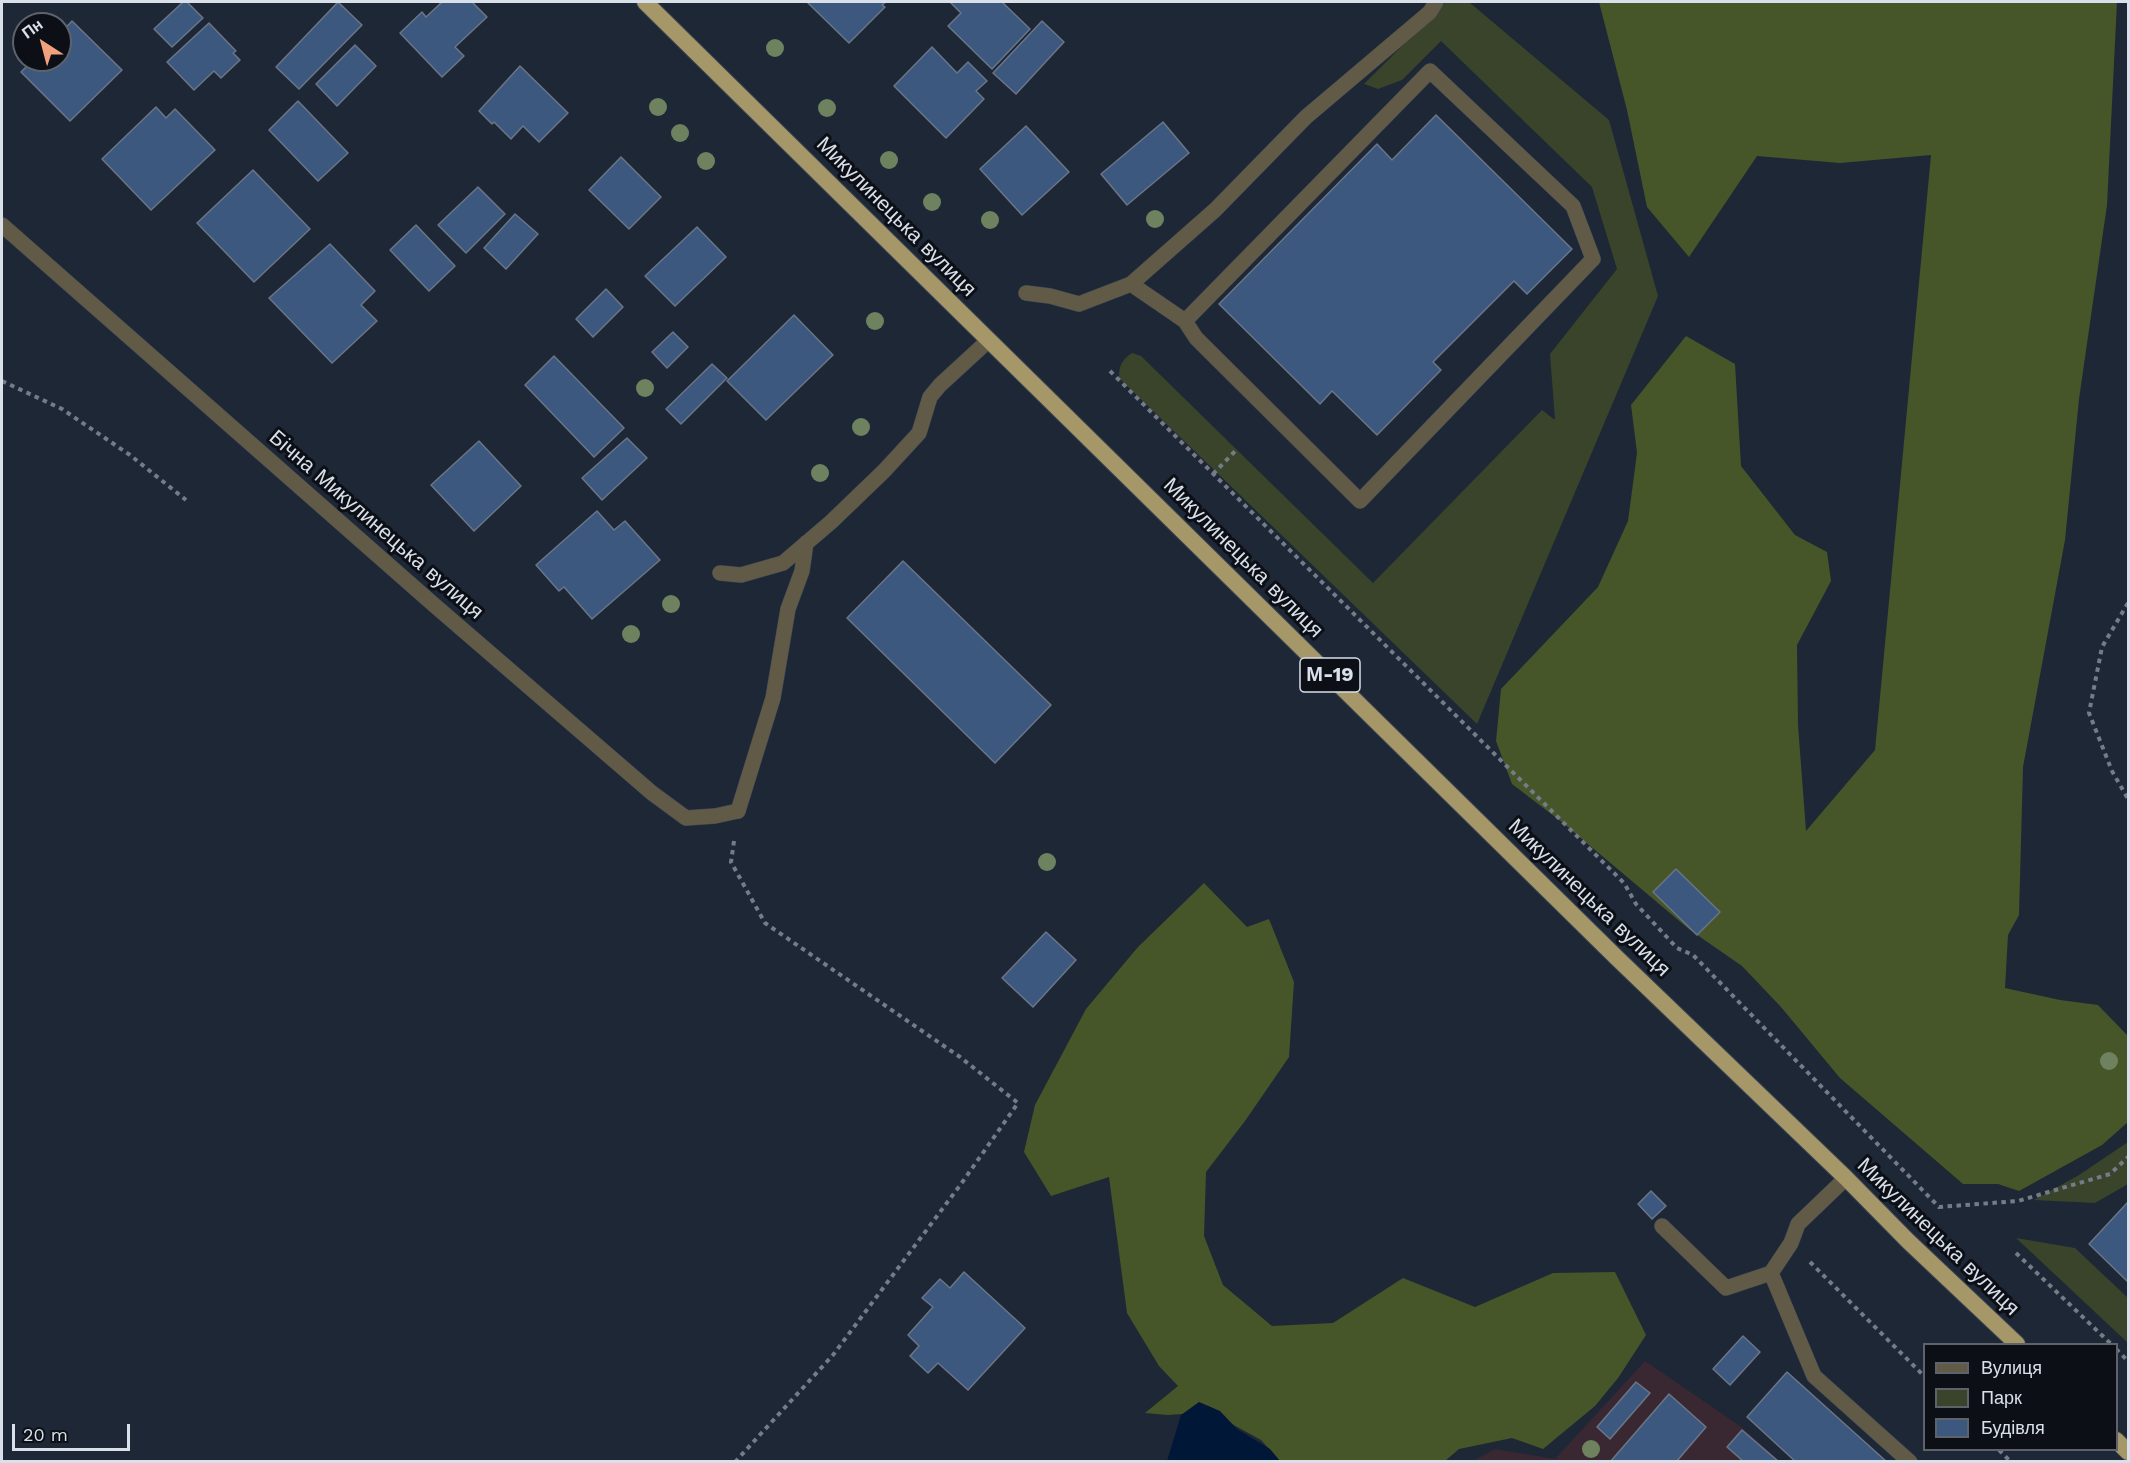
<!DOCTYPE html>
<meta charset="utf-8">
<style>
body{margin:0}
#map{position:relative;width:2130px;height:1463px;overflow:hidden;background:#1d2736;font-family:"Work Sans",sans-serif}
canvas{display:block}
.frame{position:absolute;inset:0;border:3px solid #d9e0ea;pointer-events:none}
.legend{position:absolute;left:1923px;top:1343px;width:195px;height:108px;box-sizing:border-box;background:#0c1016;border:2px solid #5e636b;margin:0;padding:8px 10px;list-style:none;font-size:18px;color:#d9e0ea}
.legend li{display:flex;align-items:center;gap:12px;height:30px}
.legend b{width:30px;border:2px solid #5e636b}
.north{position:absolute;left:12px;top:12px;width:60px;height:60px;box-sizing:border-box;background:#0c1016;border:2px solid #5e636b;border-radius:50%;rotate:324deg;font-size:16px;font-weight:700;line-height:24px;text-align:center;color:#d9e0ea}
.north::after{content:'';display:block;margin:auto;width:21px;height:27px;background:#f2a17e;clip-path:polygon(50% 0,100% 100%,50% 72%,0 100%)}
.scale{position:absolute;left:12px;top:1424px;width:118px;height:27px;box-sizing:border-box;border:3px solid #d9e0ea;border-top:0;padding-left:8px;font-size:18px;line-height:21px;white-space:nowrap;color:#d9e0ea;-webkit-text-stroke:4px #0c1016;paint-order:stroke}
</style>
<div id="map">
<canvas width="2130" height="1463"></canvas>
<div class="frame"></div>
<ul class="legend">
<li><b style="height:8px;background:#615a46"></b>Вулиця</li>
<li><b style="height:16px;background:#3a442a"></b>Парк</li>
<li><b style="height:16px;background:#3d587e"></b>Будівля</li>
</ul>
<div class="north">Пн</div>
<div class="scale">20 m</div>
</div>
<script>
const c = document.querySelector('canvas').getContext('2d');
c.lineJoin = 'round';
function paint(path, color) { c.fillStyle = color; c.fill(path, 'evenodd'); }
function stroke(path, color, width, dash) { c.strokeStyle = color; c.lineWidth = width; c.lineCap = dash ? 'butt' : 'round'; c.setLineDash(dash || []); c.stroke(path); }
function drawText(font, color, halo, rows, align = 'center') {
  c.font = font + ' "Work Sans",sans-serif'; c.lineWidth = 6; c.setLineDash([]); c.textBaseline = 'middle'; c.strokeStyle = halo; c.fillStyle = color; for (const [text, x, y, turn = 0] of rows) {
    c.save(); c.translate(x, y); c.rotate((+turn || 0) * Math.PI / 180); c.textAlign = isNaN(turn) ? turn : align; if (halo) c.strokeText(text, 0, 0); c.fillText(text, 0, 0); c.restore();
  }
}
paint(new Path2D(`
 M1645,1361L1740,1426L1780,1461L1471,1462L1495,1449L1555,1459Z`), '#392832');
paint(new Path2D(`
 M1446,2H1469L1609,120L1658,296L1477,724L1119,378C1119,365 1122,360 1132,353L1141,356L1373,583L1542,410L1555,420L1550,354L1617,269L1592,187L1441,41L1402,80L1378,89L1364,84Z
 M2128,1142V1184L2095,1203L2034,1200L2079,1175Z
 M2016,1238L2075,1248L2128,1298V1343Z`), '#3a442a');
paint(new Path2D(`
 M1599,2H2117L2107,205L2079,399L2065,540L2023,767L2019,915L2008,935L2005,988L2060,1000L2098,1005L2128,1036V1122L2102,1145L2019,1191L1998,1184H1963L1840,1078L1781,1007L1742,966L1690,930L1563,823L1512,784L1496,741L1501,689L1598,587L1628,521L1637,453L1631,405L1686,336L1735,364L1741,466L1795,535L1827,552L1831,581L1797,645L1798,725L1806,831L1875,750L1931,155L1840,163L1757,156L1689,257L1647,207L1627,110Z
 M1204,883L1247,927L1269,919L1294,982L1289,1057L1245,1121L1206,1172L1204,1236L1223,1285L1272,1326L1333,1323L1403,1278L1475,1307L1553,1273L1615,1272L1646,1335L1618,1378L1595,1406L1543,1449L1512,1438L1459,1449L1445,1461H1280L1261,1440L1210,1412L1168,1415L1145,1413L1178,1386L1159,1366L1127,1313L1109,1177L1051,1196L1024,1152L1035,1105L1086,1009L1138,947Z`), '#465629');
paint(new Path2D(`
 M1199,1402L1220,1411L1237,1429L1270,1449L1280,1461H1167L1181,1415Z`), '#001737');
const building = new Path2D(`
 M183,2H187L203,18L172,47L154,29Z
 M338,2L362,25L299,89L276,67Z
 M442,2H472L487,17L455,47L464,56L442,77L400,33L422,12L426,17Z
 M810,2H886L882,5L885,7L849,43L808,3Z
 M950,2H1002L1030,29L992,69L948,26L961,13Z
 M72,21L122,70L70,121L21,72L33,60H60V34Z
 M1042,21L1064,42L1016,94L993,73Z
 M209,23L236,51L233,53L240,60L221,78L214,71L194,90L167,62Z
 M355,45L376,66L337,106L316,84Z
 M932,47L957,73L968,62L987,81L976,91L984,99L946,138L894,86Z
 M520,66L568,113L539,142L523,126L511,139L494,122L492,124L479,111Z
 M298,101L348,153L318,181L269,130Z
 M156,107L166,118L175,109L215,150L151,210L102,159Z
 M1436,115L1572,249L1527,294L1514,281L1433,362L1441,370L1377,435L1332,391L1320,404L1219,304L1377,144L1392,160Z
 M1163,122L1189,153L1127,205L1101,174Z
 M1026,126L1069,172L1022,215L980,169Z
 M621,157L661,197L629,229L589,190Z
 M253,170L310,229L254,282L197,223Z
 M478,187L505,214L466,253L438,225Z
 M515,214L538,234L506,269L484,248Z
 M416,225L455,266L429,291L390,250Z
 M697,227L726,257L675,306L645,276Z
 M330,244L375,291L361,305L377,321L332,363L269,298Z
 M606,289L623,307L593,337L576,319Z
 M794,315L833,355L766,420L727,381Z
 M673,332L688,347L667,368L652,352Z
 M554,356L624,428L594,457L525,385Z
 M712,364L727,378L681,424L666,409Z
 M627,438L647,458L602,500L582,478Z
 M479,441L521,486L474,531L431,485Z
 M597,511L614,530L625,521L660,560L592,619L564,587L559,591L536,565Z
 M903,561L1051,705L995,763L847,618Z
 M1676,869L1720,912L1697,935L1653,892Z
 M1046,932L1076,960L1033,1007L1002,978Z
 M1651,1191L1666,1206L1652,1219L1638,1204Z
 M2128,1202V1282L2089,1244Z
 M964,1272L1025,1328L968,1390L938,1363L928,1373L910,1356L919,1346L908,1335L933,1307L922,1298L940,1279L950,1288Z
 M1743,1336L1760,1352L1730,1385L1713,1369Z
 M1787,1372L1887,1462H1796L1747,1417Z
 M1636,1382L1650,1393L1610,1439L1597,1427Z
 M1669,1394L1706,1427L1676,1462H1610Z
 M1742,1430L1779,1462H1744L1727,1447Z`);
paint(building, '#3d587e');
stroke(building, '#6a7687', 1.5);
const service = new Path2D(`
 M1131,284L1185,321L1430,71L1573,206L1593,259L1360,501L1196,338L1185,321
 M1026,293L1050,296L1079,304L1131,284L1215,210L1306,117L1430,12L1436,2
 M720,573L741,575L783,563L831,522L884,471L919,433L930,397L940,385L989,340
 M738,811L773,698L788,609L802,571L806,543
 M1846,1178L1798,1224L1791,1243L1771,1273L1814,1376L1910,1462
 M1662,1226L1726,1288L1771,1273`);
const minor = new Path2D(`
 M2,225L433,604L652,793L686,818L715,816L738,811`);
const trunk = new Path2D(`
 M645,2L1618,959L1846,1178L1908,1241L2017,1344
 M2116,1440L2128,1452`);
stroke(service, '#3b4553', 16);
stroke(minor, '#3b4553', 16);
stroke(trunk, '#3b4553', 18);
stroke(new Path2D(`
 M1110,371L1624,883L1636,904L1677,948L1693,955L1939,1207L2018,1201L2110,1174L2128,1157
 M2,381L62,409L130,455L186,500
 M1213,474L1237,449
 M2128,603L2102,647L2089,713L2112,771L2128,799
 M734,841L731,862L765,923L960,1057L1018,1103L961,1184L833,1355L735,1462
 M2016,1253L2111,1344
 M1810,1262L1924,1376
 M2116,1349L2128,1361
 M1999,1450L2011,1462`), '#737c88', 4, [4.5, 4.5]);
stroke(service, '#615a46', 15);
stroke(minor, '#615a46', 15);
stroke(trunk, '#a69768', 16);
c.fillStyle = '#6e8260';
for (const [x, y] of [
 [775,48],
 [658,107],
 [827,108],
 [680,133],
 [889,160],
 [706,161],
 [932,202],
 [1155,219],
 [990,220],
 [875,321],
 [645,388],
 [861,427],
 [820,473],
 [671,604],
 [631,634],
 [1047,862],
 [2109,1061],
 [1591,1449]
]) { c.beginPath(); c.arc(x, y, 9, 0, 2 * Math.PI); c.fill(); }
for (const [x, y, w] of [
 [1330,675,60]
]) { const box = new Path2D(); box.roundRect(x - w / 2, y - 17, w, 34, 4.5); c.fillStyle = '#0c1016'; c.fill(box); stroke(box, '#d9e0ea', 1.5); }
drawText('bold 20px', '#d9e0ea', null, [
 ["М-19",1330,675]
]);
drawText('21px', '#d9e0ea', '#0c1016', [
 ["Микулинецька вулиця",896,217,45],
 ["Бічна Микулинецька вулиця",376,525,41],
 ["Микулинецька вулиця",1243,558,45],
 ["Микулинецька вулиця",1589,898,44],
 ["Микулинецька вулиця",1938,1237,44]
]);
</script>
